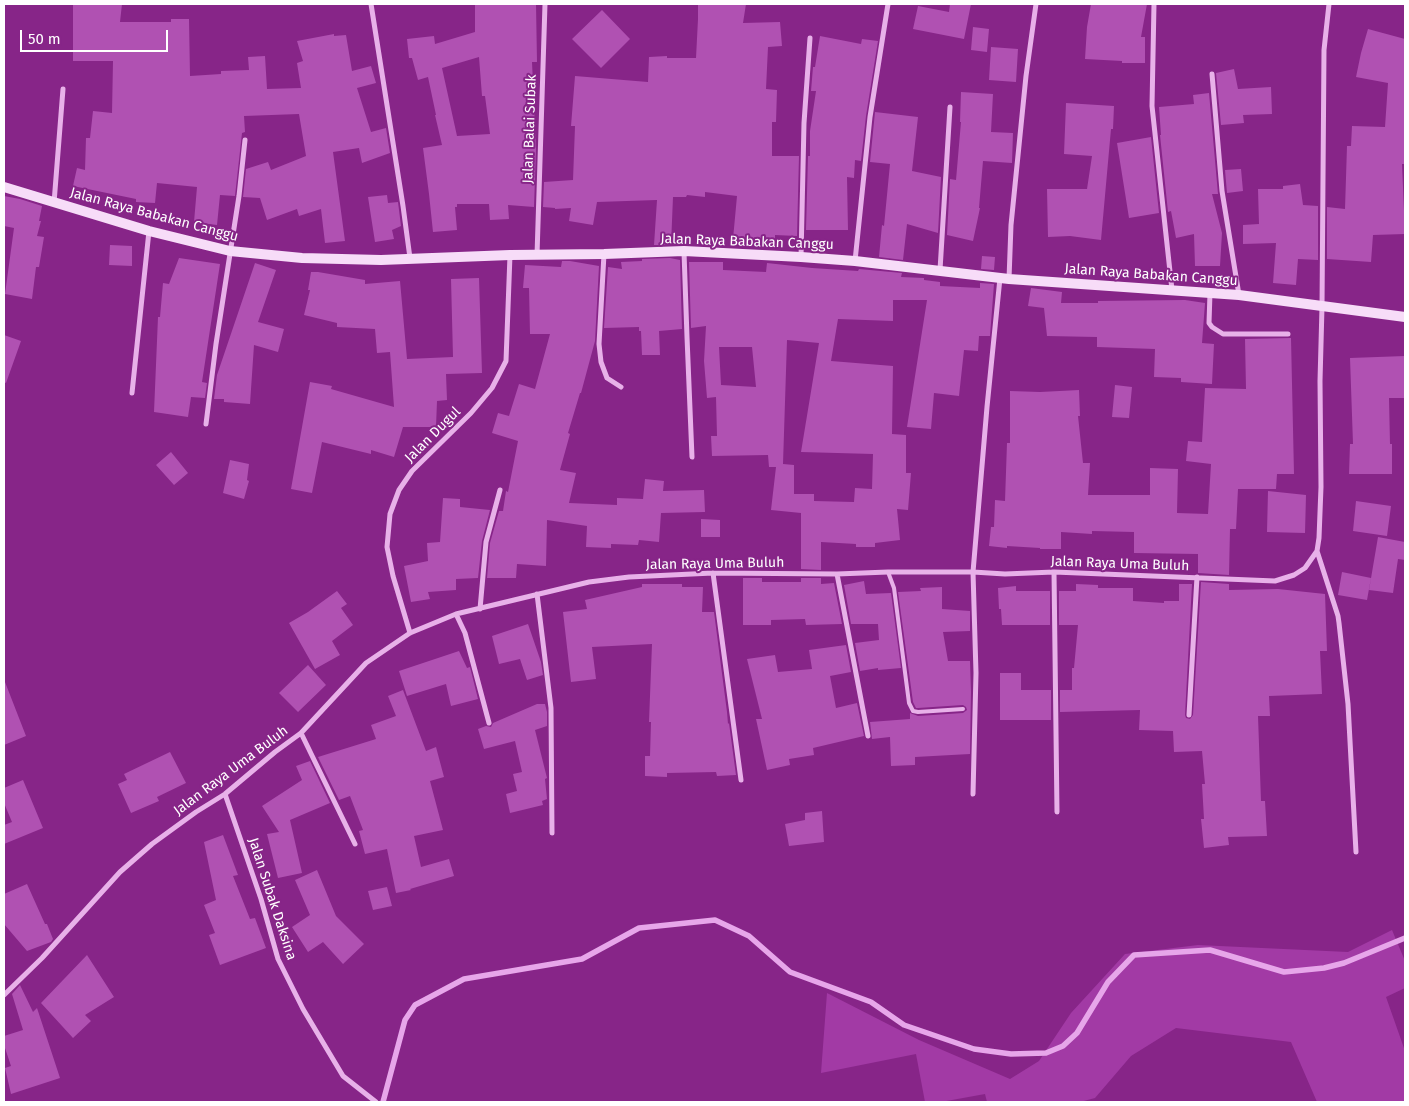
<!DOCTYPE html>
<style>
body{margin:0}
#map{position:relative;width:1409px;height:1106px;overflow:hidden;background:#872588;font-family:"Fira Sans",sans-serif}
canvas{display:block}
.frame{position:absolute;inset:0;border:5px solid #fff;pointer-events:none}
.scale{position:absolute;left:20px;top:30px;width:148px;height:22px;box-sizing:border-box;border:2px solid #fff;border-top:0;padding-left:6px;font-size:15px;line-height:18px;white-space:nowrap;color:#fff;-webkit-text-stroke:4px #872588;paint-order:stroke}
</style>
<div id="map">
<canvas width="1409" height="1106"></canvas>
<div class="frame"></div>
<div class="scale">50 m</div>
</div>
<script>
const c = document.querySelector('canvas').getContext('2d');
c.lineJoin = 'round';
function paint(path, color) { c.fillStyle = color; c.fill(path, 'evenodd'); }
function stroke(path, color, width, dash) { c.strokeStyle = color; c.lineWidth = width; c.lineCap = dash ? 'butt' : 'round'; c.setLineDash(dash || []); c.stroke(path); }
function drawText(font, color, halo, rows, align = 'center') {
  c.font = font + ' "Fira Sans",sans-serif'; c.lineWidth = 4; c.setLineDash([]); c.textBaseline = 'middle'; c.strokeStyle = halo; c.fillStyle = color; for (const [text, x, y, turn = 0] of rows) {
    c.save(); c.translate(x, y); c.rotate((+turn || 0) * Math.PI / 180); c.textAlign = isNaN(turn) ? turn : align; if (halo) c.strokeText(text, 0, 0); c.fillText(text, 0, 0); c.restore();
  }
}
paint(new Path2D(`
 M1392,930L1405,961V988L1386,997L1405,1051V1102H1317L1291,1042L1176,1028L1131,1056L1095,1098L1080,1102H987L985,1094L941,1102H925L916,1054L821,1073L827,993L919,1040L1010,1079L1039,1061L1071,1013L1125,954L1198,945L1348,952Z`), '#a23aa5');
stroke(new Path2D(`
 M383,1102L405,1020L415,1005L464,979L582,959L639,928L715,920L749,936L790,972L871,1002L904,1025L974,1049L1011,1054L1046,1053L1063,1046L1077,1033L1108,982L1134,955L1210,950L1284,972L1324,968L1344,963L1405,938`), '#e7a6ea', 5.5);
paint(new Path2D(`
 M73,4H122L120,22H171V19H189L190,76L221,74V71L249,70L248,57L265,56L267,89L301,88L297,63L303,61L297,41L334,34V36L346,35L352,71L371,66L376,83L357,88L371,132L386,128L390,153L362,163L359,148L333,152L345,241L325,243L321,209L299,216L297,209L267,220L260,198L243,197L246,169L268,162L271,170L306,156L299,114L244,116L245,132L242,133L235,196L220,195L217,225L194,222L197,187L157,183L155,203L136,202V199L73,186L77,168L85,170L86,138H90L93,111L112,113L113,61H73Z
 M475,4H536L537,62H532L536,149L534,207L508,205L509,219L490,220L489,204H457V207H455L457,230L433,232L429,194L423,148L442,145L435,115H436L428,77L418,80L412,58H409L407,39L434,36L435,44L475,32ZM479,57L482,96H485L490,134L457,136L442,68Z
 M698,4H746L743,23L780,22L782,46L768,47L766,89L777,90L776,122H772V156H799L797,236L775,235V242L733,239L737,196L705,192V197L687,195L686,197H673L671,245H654L657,200L597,202L593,225L569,221L571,208L555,209V208L543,207L544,182L573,180L575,126H571L575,76L648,82L649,57L667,56V58H696L698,19Z
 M950,4H971L964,39L913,29L918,6L949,12Z
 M1091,4H1147L1141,37H1145V63H1122V61L1085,59L1087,27Z
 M602,10L630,39L601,68L572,39Z
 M973,27L989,29L987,52L971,50Z
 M1368,29L1405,39V164H1402L1405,234L1373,235L1371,262L1327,259V207L1345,209L1347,146H1351L1352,126L1385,127L1388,83L1356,77L1361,53Z
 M820,36L861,44L862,39L878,41L866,116L861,161L855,160L854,178L847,177L848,230H806L808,156H810V131L816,91H811L813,67H815Z
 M991,47L1018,49L1016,82L989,80Z
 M1234,69L1238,89L1271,87L1272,114L1243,115L1244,123L1221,125L1216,73Z
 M961,92L993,94L991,132L1013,133L1012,163L983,161L979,208H980L973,241L947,235L950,179L956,180L961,122H960Z
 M1209,93L1218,194H1212L1222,233L1220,266H1195L1194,234L1176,238L1171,211L1168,212L1160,135H1161L1159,107L1194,104L1193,95Z
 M1066,103L1114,106L1113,129H1111L1101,240L1070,236L1048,237L1047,189H1087L1092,156L1064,154Z
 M875,112L918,117L912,171L941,177L938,233L907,224L903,260L879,257L882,225L884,226L890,164L870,162Z
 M1151,137L1159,213L1129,218L1117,143Z
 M1241,169L1243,191L1227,193L1225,170Z
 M1300,184L1303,205L1318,206V260L1298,259L1296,285L1273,283L1276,243L1243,244V225L1259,224L1258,189H1283V186Z
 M387,195L388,203L398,202L401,226L392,230L394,239L375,242L368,197Z
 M4,196L20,199L42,206L39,221H41L37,236L44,237L39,267H36L32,299L5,294L14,228L4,226Z
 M110,245L132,246V266L109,265Z
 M982,256L995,257L994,270L981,269Z
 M179,258L220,264L202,382L207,383L205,398L191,397L188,417L154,412L158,317H160L163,283L169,284Z
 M670,258L680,260L682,329L659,331L660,355H642L641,331H639V327L604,328L608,267L622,269L621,262L642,261V259Z
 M562,261H570L599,266L595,341L581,393H580L568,433L570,434L560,470L576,473L569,503L617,505V498L643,499L645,479L664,481L663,491L704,490L705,512L661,513L659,542L639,540L638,545L611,544V548L586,547L587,526L547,520L546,566L517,564L516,578H487L490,543L499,511H503L506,491L508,492L518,441L492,433L498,413L509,416L519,384L535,389L550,334H530L529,288H523L525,265L561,267Z
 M689,262H723V270L766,272L767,263L812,268L858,271L859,269L902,273L901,277L924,278V280L940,282V286L980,288V283L994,284L990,336H979L978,351L964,350L959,396L934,393L931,429L907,427L927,300H893V321L838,319L831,361L893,366L892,434L906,435V473H911L908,510L897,509L900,540L875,543V547H856V544L821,542V570L801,569V513L771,510L776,467H769L768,455L712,456L711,436H717L716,397L707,398L704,361L706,326L691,328ZM787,340L819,343L801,452L873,454L872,489L855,488L854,502L814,501V494H794V465L783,464ZM719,347H752L756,387L721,385Z
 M255,263L276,270L258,322L284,329L278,352L254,345L250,404L224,402V399H214L217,375Z
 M311,272H318L365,280V284L400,281L407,359L453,357L451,279L479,278L482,373L446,374L447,400L437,401L436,427H403L394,457L371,450V454L322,442L312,493L291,489L310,382L332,386L331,389L394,407L390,352L377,353L375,329L337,327V323L304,315L310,290H308Z
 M1031,288L1062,292L1061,303H1098V301L1185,300L1205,303L1202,343L1214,344L1212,384L1181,382V378L1154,377L1155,349L1097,347V337L1047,336L1044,308L1028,306Z
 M4,335L21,341L6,383L4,382Z
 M1291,338L1294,474H1277L1276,489H1238L1236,529H1230L1229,575L1198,573V554L1134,553V532L1092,531V534L1061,532V549H1040V548L1007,546V548L989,546L991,527H994L995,500L1005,501L1007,443H1010V391L1040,392L1079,390L1080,416H1078L1083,463H1090L1088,495H1150V468L1178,469L1177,513L1208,514L1211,464L1186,461L1188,441L1202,442L1205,388L1246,389L1245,339Z
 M1405,356V398H1389L1390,444H1392V474H1349L1350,444H1353L1350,358Z
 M1115,385L1132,387L1129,418L1112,417Z
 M171,452L188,473L174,485L156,465Z
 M230,460L249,464L247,480L249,481L244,499L223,493Z
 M1268,491L1306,495L1305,533L1267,532Z
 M443,498L460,499V507L490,510L482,541L478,578L456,579V590L428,592L430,599L411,602L404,566L428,561L427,543L440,542Z
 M1356,501L1391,506L1387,536L1353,531Z
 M701,519L720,520V537H701Z
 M1378,537L1405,542V560L1398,559L1393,593L1369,590Z
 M1342,572L1371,578L1367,600L1338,595Z
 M743,578H762V582H801V578H821V584L834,583L842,624L806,625L805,619L771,620V625H743Z
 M864,581L866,594L891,593L901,668L878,670V668L860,671L855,643L879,640L878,624H851L844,585Z
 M1201,582L1229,584V590L1278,589L1325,594L1327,651H1320L1322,694L1269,696L1270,716H1258L1261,801H1265L1267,836L1228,837L1229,845L1204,848L1201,819H1204L1202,784H1205L1202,751L1174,752L1173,731L1139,730L1140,710L1060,712V690H1072V668H1074L1078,625H1059V591H1076V584L1098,585V588H1133V601L1164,603V601H1179V584H1192L1185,715L1186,718L1190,719L1193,715Z
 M642,584H682V587H703L702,612H714L727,712L728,724L729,723L736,775L717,776L716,772L667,773V777L645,776V756H650L651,722H649L652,644L592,647L596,679L571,682L563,612L587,609L585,600L642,587Z
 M1016,586V591H1050V625H1002L1001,609H999L998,588Z
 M942,587V609L970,611V631L943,632L948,661H970L971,692L970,754L915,757V765L891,766L890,737L872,739L870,722L910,719V713L918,716L963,713L967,710L966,707L963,705L918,708H916L913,702L898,592L921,591L920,588Z
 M337,591L347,604L341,608L353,625L332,641L340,655L315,669L289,623L308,612Z
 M528,624L541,662L543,675L527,680L520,659L499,664L492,636Z
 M846,645L851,672L830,676L836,708L857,703L864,736L813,748L814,755L789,759L790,765L767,770L756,719H762L747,659L775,655L778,672L812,669L809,650Z
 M459,651L467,668L470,667L478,699L451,706L446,684L407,696L399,671Z
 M308,665L326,685L298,712L279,693Z
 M1000,673H1021V690H1051V720H1000Z
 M4,682H5L26,736L4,745Z
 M403,690L426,751L436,747L444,777L430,781L443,830L414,836L421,867L449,859L454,876L410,889L411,890L396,893L387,849L365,854L359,831L363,830L350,796L339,800L318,757L376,739L371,725L396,716L388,696Z
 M537,704H545L547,712V726L535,730L547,778L545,779L547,799L542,801L543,805L510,813L506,794L517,791L513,774L522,772L515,741L484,749L478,729L486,726L491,727L493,723Z
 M170,752L186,783L157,797L159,801L131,813L118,784L127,780L124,774Z
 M310,761L330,803L290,820L302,873L278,878L267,834L279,832L262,806L302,780L296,766Z
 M23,780L43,828L4,844V825L12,822L4,803V788Z
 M822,811L824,842L789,846L785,824L805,820V813Z
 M223,835L238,875L233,876L250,919L255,918L266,948L220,965L209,935L215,933L204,905L216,900L204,842Z
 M317,870L336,916L364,944L343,964L323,942L308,952L292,927L310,915L295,880Z
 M27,884L45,924H47L53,939L51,942L27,951L4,924V894Z
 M387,887L392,906L373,910L368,891Z
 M87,955L114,997L85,1015L91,1021L73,1038L41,1003Z
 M20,985L33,1012L37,1008L60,1078L11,1094L5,1068L11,1066L4,1045V1036L23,1030L12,994Z`), '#b051b2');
stroke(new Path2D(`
 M888,572L894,588L909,703L913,711L918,712L963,709`), '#e8b1e9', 4);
stroke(new Path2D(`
 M371,4L403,206L410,258
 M1154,4L1152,106L1172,290
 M1212,74L1222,191L1239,295
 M54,203L63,89
 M684,252L687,337L692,457
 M604,254L599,344L601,362L607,378L621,387
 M537,255L545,4
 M801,257L804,123L810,38
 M855,261L870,117L888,4
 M940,270L950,107
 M1009,279L1011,225L1026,76L1036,4
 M1210,293L1209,323L1212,327L1223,334H1288
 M132,393L149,231
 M206,424L216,344L239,196L245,140
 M1317,551L1338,616L1339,623L1348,704L1356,852
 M1054,572L1057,812
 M713,573L741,780
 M837,574L868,736
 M537,594L551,708L552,833
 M480,609L486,542L500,490
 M456,614L465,633L489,723
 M410,633L393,576L387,547L390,514L399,490L412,471L471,413L492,388L506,361L510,255
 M1189,715L1197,577
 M301,733L355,844
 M225,794L261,899L278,959L303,1009L343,1076L376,1102
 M973,794L976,673L973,572L987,407L1000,278
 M4,995L42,958L120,872L152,844L196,812L225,794L275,752L301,733L366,663L410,633L456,614L589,582L629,577L713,573L837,574L888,572H973L1005,574L1054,572L1275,581L1294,575L1305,568L1317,551L1319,538L1321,487L1320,381L1322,307L1324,50L1329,4`), '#e8b1e9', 5);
stroke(new Path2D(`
 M4,187L149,231L230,251L302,258L381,260L510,255L604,254L684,251L801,257L855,261L1009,279L1239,295L1405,317`), '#f7dcf8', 10);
drawText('14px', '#fff', '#872588', [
 ["Jalan Balai Subak",530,129,-88],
 ["Jalan Raya Babakan Canggu",154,215,15],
 ["Jalan Raya Babakan Canggu",747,242,2],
 ["Jalan Raya Babakan Canggu",1151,275,4],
 ["Jalan Dugul",433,435,-45],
 ["Jalan Raya Uma Buluh",715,564,-1],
 ["Jalan Raya Uma Buluh",1120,564,2],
 ["Jalan Raya Uma Buluh",231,771,-37],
 ["Jalan Subak Daksina",272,899,72]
]);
</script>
